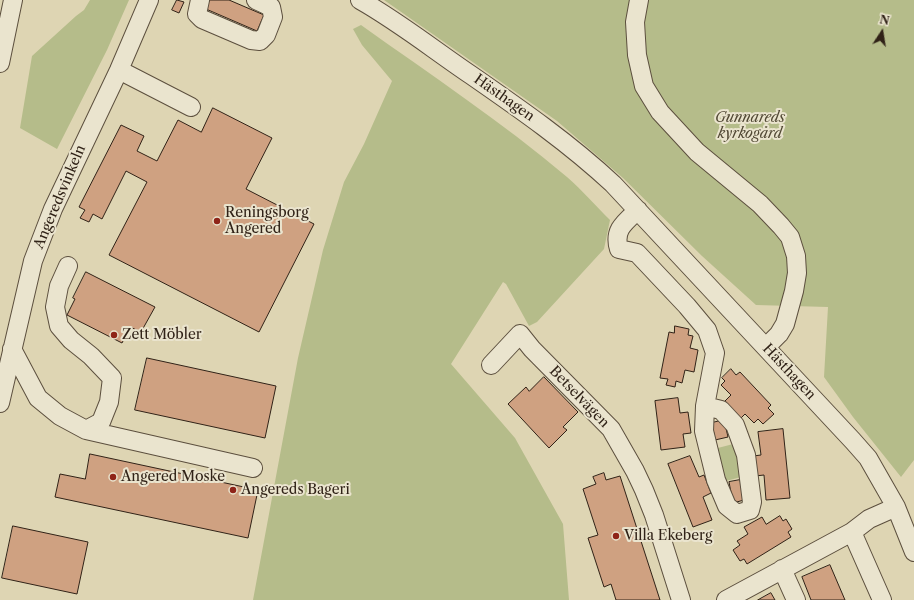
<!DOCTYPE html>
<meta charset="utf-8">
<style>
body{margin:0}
#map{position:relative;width:914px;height:600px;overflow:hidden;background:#ded5b3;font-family:"Libre Caslon Text",serif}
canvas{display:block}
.north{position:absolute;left:862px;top:12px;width:40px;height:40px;-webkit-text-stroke:3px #eae4ce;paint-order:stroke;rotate:12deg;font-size:11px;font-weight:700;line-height:16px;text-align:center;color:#302217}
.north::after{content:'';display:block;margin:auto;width:14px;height:18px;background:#302217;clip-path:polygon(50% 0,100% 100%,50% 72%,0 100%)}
</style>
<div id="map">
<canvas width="914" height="600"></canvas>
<div class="north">N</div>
</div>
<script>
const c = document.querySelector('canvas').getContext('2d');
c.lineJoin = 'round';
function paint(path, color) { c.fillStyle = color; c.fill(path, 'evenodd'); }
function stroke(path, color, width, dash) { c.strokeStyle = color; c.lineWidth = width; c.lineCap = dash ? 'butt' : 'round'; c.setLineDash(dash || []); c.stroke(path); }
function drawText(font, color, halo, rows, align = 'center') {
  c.font = font + ' "Libre Caslon Text",serif'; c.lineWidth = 4; c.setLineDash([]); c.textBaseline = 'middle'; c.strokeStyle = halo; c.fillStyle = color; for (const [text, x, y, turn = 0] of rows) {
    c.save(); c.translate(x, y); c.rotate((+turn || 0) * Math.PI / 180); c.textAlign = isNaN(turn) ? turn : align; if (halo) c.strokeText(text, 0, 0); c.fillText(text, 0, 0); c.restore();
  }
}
paint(new Path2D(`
 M90,0H129L107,50L57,149L20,128L32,56L76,16L84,10Z
 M384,0H914V460L901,477L853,417L824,377L828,307L756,305L702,256L623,178L557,121Z
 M361,25C431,75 502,122 567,177C582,190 596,206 610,220L604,249L537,322L529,326L506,284L503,282L451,364L515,438L563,524L569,600H253L298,358L323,250L344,182L364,144L392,81L362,45L353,29Z
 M737,443L745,476L722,482L714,449Z`), '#b5bc8a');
const building = new Path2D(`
 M177,0L184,2L179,13L172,10Z
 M210,0H229L264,15L257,31L206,9Z
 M213,108L272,138L246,189L314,224L259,332L109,255L147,182L126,171L102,219L93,214L89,222L80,218L85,210L79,207L121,125L144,136L137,151L157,161L178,120L201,132Z
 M86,272L155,307L141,332L130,327L122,343L67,315L75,299L73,298Z
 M675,326L689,329L688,335L693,336L690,348L698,350L694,372L685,370L682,383L676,381L675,387L666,385L668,379L660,378L669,332L674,333Z
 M147,358L276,386L265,438L135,410Z
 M731,369L736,375L740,372L771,405L768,408L774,414L763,424L758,419L754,423L745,414L740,419L724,402L731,395L721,385L725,381L722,378Z
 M544,377L578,412L563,427L567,430L549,448L508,404L526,387L529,391Z
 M678,398L680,413L688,412L691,433L683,434L685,447L661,450L655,401Z
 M724,420L728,437L715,440L712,423Z
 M783,429L790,498L766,500L764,475L755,476L753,456L761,455L758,432Z
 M90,454L258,490L248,538L55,497L60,474L85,479Z
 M690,456L699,477L704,475L711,493L703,497L712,520L693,527L668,464Z
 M604,473L606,480L620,476L660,600H616L611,584L604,587L588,538L598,535L583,489L596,484L593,477Z
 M740,480L744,500L733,503L729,482Z
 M780,516L783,521L786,519L792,529L788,532L791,537L747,564L744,559L740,561L733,550L740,545L737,541L748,534L744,527L762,517L766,524Z
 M13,526L88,542L77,594L2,578Z
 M830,565L845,600H811L802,577Z
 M771,593L775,600H758Z`);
paint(building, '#cfa181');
stroke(building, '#302217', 1);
const minor = new Path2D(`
 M200,0L197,14L202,19L251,40L260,41L266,35L273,17L271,7L256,0
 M360,0C399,22 434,50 471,75C520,109 569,143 613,184L853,441L868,458L896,507L914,552
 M639,0L635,22L637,55L644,86L660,112L697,152L760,204L781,226L790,237L796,256L797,273L794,291L785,324L779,334L766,347
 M0,63L13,0
 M119,70L191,107
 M638,210C625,222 613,230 619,249L637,253L687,306L707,330L715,353L705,406L704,431L716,480L727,506L737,514L750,510L752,502L746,455L735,425L721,410L705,406
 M68,266L59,286L55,307L59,326L71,340L91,356L112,378L109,402L101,422L86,430
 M12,349L38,398L60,416L86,430L253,468
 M491,365L520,334L532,349L611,429L635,471L644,490L654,515L681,600
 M0,403L33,261L53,209L119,70L149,0
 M852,532L882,600
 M782,569L796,600
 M726,600L852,532L869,519L896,507`);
stroke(minor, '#5c4f3e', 20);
stroke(minor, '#eae4ce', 18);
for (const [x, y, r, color] of [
 [217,221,4,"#8f2418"],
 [114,335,4,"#8f2418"],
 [113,477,4,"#8f2418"],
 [233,490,4,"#8f2418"],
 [616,536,4,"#8f2418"]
]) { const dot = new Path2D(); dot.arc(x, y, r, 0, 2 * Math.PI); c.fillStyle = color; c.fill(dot); stroke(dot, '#eae4ce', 1.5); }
drawText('14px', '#302217', '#eae4ce', [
 ["Hästhagen",504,98,35],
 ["Angeredsvinkeln",60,197,-67],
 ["Hästhagen",789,372,47],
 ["Betselvägen",579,397,46]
]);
drawText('italic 14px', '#514834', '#eae4ce', [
 ["Gunnareds",750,118],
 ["kyrkogård",750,134]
]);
drawText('14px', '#302217', '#eae4ce', [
 ["Reningsborg",225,213],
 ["Angered",225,229],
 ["Zett Möbler",122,335],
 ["Angered Moske",121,477],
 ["Angereds Bageri",241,490],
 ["Villa Ekeberg",624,536]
], 'left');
</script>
